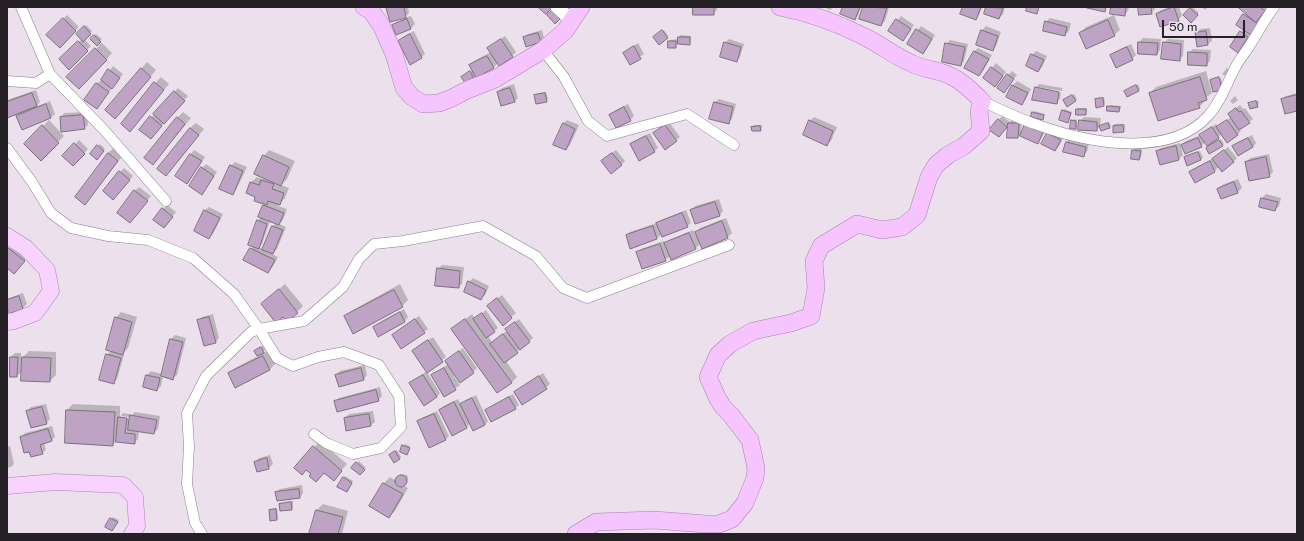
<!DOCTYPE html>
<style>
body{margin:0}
#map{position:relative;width:1304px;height:541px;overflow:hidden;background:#ebe0ec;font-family:"Public Sans",sans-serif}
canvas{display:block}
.frame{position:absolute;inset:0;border:8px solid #242025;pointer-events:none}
.scale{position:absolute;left:1162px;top:20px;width:83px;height:18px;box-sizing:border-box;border:2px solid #242025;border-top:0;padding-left:5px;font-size:12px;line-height:14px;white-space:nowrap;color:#242025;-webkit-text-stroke:3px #ebe0ec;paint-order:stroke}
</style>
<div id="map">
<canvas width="1304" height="541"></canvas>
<div class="frame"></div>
<div class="scale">50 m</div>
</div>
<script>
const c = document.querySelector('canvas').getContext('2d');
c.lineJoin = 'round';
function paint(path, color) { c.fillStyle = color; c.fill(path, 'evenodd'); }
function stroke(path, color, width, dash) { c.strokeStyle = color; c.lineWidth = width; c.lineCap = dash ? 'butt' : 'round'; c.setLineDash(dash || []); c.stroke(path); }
paint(new Path2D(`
 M389,7H408L409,13L404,18L411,16L415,24L411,28L396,34L393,25L397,22L404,19L388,8Z
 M694,7H717V10L713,14Z
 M824,7H833L830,10Z
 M844,7H861L858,15L855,19Z
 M864,7H889L885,21L881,25L860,18Z
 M964,7H982L979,15L976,19Z
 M987,7H1005L1003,14L999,18L985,13Z
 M1112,7H1129L1128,11L1124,15Z
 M1139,7H1155V9L1151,13Z
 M1170,7H1179L1182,16L1178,20L1157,14L1161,10Z
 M1192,7L1199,13L1191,22L1184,15Z
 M1202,7H1208L1205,10Z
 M1240,7H1268L1259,18L1261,20L1241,47V32L1244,29L1238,25L1246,12Z
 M67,15L79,27L60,46L48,35Z
 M1114,15L1120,30L1114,35L1080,33L1086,27Z
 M901,16L914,25L903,40L889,31Z
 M1050,18L1071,23L1069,31L1065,35L1046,22Z
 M86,25L92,31L84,39L91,46L69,68L61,59L82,39L77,34Z
 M921,26L935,35L926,49L908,43Z
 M986,26L1001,32L996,46L993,50L977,45L982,30Z
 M1210,28L1212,41L1208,44L1196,33L1200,29Z
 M542,30L544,38L540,42L524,38L528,34Z
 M664,30L668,36L667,38L656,35Z
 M414,31L425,54L421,57L399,41L403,37Z
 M96,34L102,39L97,45L92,39Z
 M680,35L691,36V42L690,44L677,43L676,47L669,41L670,40L679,39Z
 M505,36L516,52L512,56L498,63L493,68L476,76L466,83L464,76L473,70L470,65L474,61L491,52L488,48Z
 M1143,38L1161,39L1160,50L1157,54L1139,42Z
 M729,39L744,44L740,57L736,61L725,43Z
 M1168,39L1184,40L1183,56L1179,60L1164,43Z
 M950,40L968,44L964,61L961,65L946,44Z
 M102,43L112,53L79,88L68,77Z
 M638,43L644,54L630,64L624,53Z
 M1131,44L1136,55L1132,59L1111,55L1115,52Z
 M978,48L992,55L983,71L979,75L975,51Z
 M1193,49L1211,50L1210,61L1206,65L1189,53Z
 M1036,51L1047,56L1042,67L1038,71L1032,55Z
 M147,62L156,70L121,112L106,110Z
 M996,63L1006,72L998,82L984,77Z
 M113,66L123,74L100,104L85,100L97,83L102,80Z
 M1227,68L1230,70L1226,76L1222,74Z
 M1012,71L1017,75L1004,92L1008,75Z
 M1206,71L1212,93L1204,99L1205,101L1199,107L1150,93L1156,87Z
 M161,77L169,84L130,131L155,83Z
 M1221,78L1223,87L1214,91L1211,80Z
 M1017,81L1031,89L1025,100L1021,104L1007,96L1013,85Z
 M514,84L518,98L514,102L498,92L502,88Z
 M1039,84L1062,88V91L1037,87V89L1061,93L1060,99L1056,103L1036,88Z
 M1138,84L1140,89L1139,90L1125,91Z
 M178,88L188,96L151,138L141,129Z
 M36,90L40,102L36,107L50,101L55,114L51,117L22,129L17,116L23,111L7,117V100Z
 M546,92L548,99L546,101L535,96L537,94Z
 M1297,93V110L1282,99L1286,96Z
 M1074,94L1077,99L1068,105L1066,99Z
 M1235,96L1238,100L1233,104L1230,101Z
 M1104,97L1105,104L1103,105L1096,100L1097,98Z
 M719,99L736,104L732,119L728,123L715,102Z
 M1258,100L1259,104L1251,108L1250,104Z
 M628,104L634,116L630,120L610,115L614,111Z
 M1110,105L1121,106L1120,109L1119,111L1108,107Z
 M1240,105L1243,109L1245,108L1253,119L1239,129L1241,131L1237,135L1222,134L1207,145L1205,142L1201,146L1182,145L1186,141L1201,135L1216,124L1218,127L1231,117L1229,114Z
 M1079,108H1087V112L1086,114L1077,109Z
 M1064,109L1072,112L1068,121L1062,111Z
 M1034,111L1045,114L1044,117L1042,119L1033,113Z
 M87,112L88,125L84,128L61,117L64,113Z
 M183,112L191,118L153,164L177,118Z
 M1002,116L1010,122L1012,119L1022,120L1021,134L1046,129L1041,139L1037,143L1020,135L1018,137L1009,124L1002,132L999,120Z
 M814,117L837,127L831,141L827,144L810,121Z
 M1084,117L1101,118L1100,126L1109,122L1111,126L1109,127L1101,126L1096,130L1080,121Z
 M1074,119L1077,120V127L1075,128L1072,121Z
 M49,120L64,136L41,159L25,144Z
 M567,120L579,125L570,145L566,149L563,124Z
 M669,122L680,137L676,140L654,133Z
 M196,123L204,129L166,175L190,128Z
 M1115,124H1125V129L1123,131L1114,126Z
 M754,125H762V128L760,130L752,127Z
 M650,133L658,148L654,151L631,144L635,141Z
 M1048,133L1064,136L1059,146L1055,150Z
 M1252,135L1256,143L1253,147H1234L1237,143Z
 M1070,138L1089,143L1087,152L1083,156L1066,142Z
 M1221,139L1224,144L1222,146L1208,147Z
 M79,140L88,149L73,165L64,156Z
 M1180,143L1183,155L1179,159L1160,164L1157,151L1161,148Z
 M100,144L105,149L97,158L91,154Z
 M1228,147L1237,158L1233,162L1219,166L1215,171L1196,182L1191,172L1194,169L1214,158Z
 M114,148L124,154L85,203L108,153Z
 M1135,148L1142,149L1141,158L1139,159L1133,150Z
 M194,150L205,157L187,183L176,176Z
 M269,150L295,161L287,179L281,185L289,188L285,198L278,206L287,209L283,220L279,224L286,227L277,249L272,254L278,257L272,268L268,272L251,249L253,246L258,221L261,217L260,216L266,204L256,196L251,182L257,177L263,179L265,177L264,156ZM270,221L276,223L273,226L263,249L259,247L262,244Z
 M616,150L625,161L621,165L606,157Z
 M1200,151L1203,158L1188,164L1187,156Z
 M1269,154L1273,172L1269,176L1246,162L1250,158Z
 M235,162L247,167L236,190L232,194L231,166Z
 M206,164L217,172L202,194V168Z
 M124,168L133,176L113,199L120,172Z
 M1238,179L1242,188L1238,192L1221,198L1218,189L1222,185Z
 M139,187L151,196L130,222L135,191Z
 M1266,194L1281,198L1279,206L1275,210L1260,206L1262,198Z
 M719,199L723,211L720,215L691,210L695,206Z
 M167,205L176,212L167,223L163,209Z
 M209,207L223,214L213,234L209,237L195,230L205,210Z
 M686,210L691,223L687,226L662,234L657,238L631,247L627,235L630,232L657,223V224L661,220Z
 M726,218L732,233L728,237L702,247L701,243L696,248L670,256L665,260L638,253L641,249L664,241L665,244L669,240L693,230L695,234L700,228Z
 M916,222L919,225L909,233L907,230Z
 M13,245L28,257L18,269L7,267V251Z
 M442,265L464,267L462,284L458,287L438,269Z
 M473,278L489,286L485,295L481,298L469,282Z
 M285,284L303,306L297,312L283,315L262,304Z
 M400,284L408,300L402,306L354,332L345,317L351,311Z
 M23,293L27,304L23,308L9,312L7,299Z
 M502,295L516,313L503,324L492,302Z
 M404,309L408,317L405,321L378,335L374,327L378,324Z
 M486,310L498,328L488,336L492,342L508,330L506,329L519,319L533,338L506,361L517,377L511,383L452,329L472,314L475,319Z
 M121,312L137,317L128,348L122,354L124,355L117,379L113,383L107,355L111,351L116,318Z
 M213,314L219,338L216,342L198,321L202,317Z
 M419,316L428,329L424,332L393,335Z
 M175,335L186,338L177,375L173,378L163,376L161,386L157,390L144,386L147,375L151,371L162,374L171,339Z
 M433,337L446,357L427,372L440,393L437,397L410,383L427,371L417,347Z
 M263,346L265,350L261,354L269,350L276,363L270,369L235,387L229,374L235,368L258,356L255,351Z
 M463,348L477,368L473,372L454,376L460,385L444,396L432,375L448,364L446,361Z
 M29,351L56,352V375L50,381L23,371L17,376L11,357L15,353H21V359Z
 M365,365L367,375L364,379L336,375L340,371Z
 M543,373L550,384L523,403L515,392Z
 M380,387L382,396L378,400L335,402L339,398Z
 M513,394L519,405L515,408L486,411L490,407Z
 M476,395L488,421L485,425L470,423L466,428L440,410L444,406L458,399L461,405L465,401Z
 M46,404L50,419L46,423L27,411L31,407Z
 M73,404L120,406V417L123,413L130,414V417L121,416V418L131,419L130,417L135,412L160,416L158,429L154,433L139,431L138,439L134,443L116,441L113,445L67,410Z
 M373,411L375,422L371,425L345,418L349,414Z
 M437,411L449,436L445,440L418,421L422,418Z
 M52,426L55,437L51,441L44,443L46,450L42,453L30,451L21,437L25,433Z
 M320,441L347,464L339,473L325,472L313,474L307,468H295Z
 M405,444L410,446L407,454L403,446Z
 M10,446L14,464L11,467L7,468V447Z
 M397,450L401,457L400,458L392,453Z
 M270,455L273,464L269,468L258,471L255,462L259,458Z
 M359,461L366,468L360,474L353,467Z
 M401,474L407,475L408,477L407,483L404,486L408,488L395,511L389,517L371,506L384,483L390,477L395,480Z
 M345,476L353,481L348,490L343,478Z
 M302,485L303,493L300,497L276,492L280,489Z
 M293,501V507L292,509L280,504L281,503Z
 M323,504L348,511L342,534H311L317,510Z
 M277,508L278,518L276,519L270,510L272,509Z
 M113,517L119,520L112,530L106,527Z`), '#0003');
const building = new Path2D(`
 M390,7H404L406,18L390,22L386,8Z
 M538,7H553L546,14Z
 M693,7H714V15H693Z
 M843,7H860L855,20L840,14Z
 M863,7L887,8L881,26L859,19Z
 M963,7H981L976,20L960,14Z
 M986,7L1003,8L999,19L984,14Z
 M1027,7H1039L1037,14L1026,11Z
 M1088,7H1106L1105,12L1087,8Z
 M1111,7H1126L1125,16L1110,14Z
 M1138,7H1151L1152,14L1139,15Z
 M1174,7L1179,21L1160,27L1156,14Z
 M1238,7H1260L1265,11L1256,22Z
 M1190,8L1198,15L1191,23L1183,15Z
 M554,9L562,17L555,24L547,15Z
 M1243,14L1258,24L1251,35L1236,25Z
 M63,18L76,31L60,48L46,35Z
 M407,19L411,29L396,35L392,25Z
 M896,19L911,29L903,41L888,31Z
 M1108,20L1115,36L1086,49L1079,33Z
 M1045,21L1067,27L1065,36L1043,31Z
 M84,26L91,34L83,42L76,34Z
 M916,29L932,39L923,54L907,44Z
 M662,30L668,38L659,45L653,37Z
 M981,30L998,36L993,51L976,45Z
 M1206,31L1208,45L1197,47L1195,33Z
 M1240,31L1248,37L1238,53L1230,47Z
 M538,33L541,42L526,47L523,37Z
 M410,34L422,58L410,65L398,41Z
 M94,35L101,42L97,46L90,39Z
 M678,37H690V45L678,44Z
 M501,39L513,57L499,66L487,48Z
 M78,41L88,51L69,70L59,59Z
 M668,41H676V48H668Z
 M724,42L741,47L737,62L720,57Z
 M1138,42L1158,43L1157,55L1138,54Z
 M1163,42L1181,44L1180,61L1161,59Z
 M945,43L965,47L961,66L942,62Z
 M634,46L641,59L630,65L623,53Z
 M1127,47L1133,60L1116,68L1110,55Z
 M95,48L107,60L79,89L66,77Z
 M974,51L989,59L979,76L964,68Z
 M1188,52L1207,53V66L1188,65Z
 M1031,54L1044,60L1038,72L1026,66Z
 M487,56L494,68L476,78L469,65Z
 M991,67L1003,76L995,87L983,78Z
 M141,68L151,77L115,119L105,110Z
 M108,69L120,78L112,89L101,80Z
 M470,71L474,79L466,84L461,77Z
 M1007,74L1014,79L1004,93L997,88Z
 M1200,77L1207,100L1198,103L1200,108L1158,121L1149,93Z
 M1219,77L1222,90L1213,92L1210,80Z
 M154,82L164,90L130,132L121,124Z
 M96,83L109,92L97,109L84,100Z
 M1012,85L1028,93L1022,105L1006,97Z
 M1136,85L1139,91L1127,97L1124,91Z
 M1035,87L1059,92L1057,104L1032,100Z
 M510,88L515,102L501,106L497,92Z
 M174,91L185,101L164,124L153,114Z
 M32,93L37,106L7,118V102Z
 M545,93L547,102L536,104L534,95Z
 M1072,95L1076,101L1067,107L1063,100Z
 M1297,95V111L1285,114L1281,99Z
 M1103,98L1104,106L1096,108L1095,99Z
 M1256,101L1258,107L1250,109L1248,103Z
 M714,102L733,107L729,124L709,119Z
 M46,104L51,118L22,130L16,116Z
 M1107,106L1120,107L1119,112L1107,111Z
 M624,107L631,121L616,128L609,115Z
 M1236,108L1239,112L1241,111L1250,123L1239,130L1228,114Z
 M1076,109H1086V115H1076Z
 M1062,110L1071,113L1068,123L1059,120Z
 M1032,112L1044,115L1043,120L1031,117Z
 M83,115L85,129L61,132L60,117Z
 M150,116L162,126L151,139L139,130Z
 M177,117L185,124L153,165L144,158Z
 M998,119L1007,127L999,137L989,130Z
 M809,120L833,131L827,146L803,135Z
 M1071,120L1076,121V129H1070Z
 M1079,120L1097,122V131L1078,130Z
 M1227,120L1238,135L1227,143L1216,127Z
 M563,123L575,129L566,150L553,145Z
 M1008,123H1019L1018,138H1007Z
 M1108,123L1110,128L1101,131L1099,126Z
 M1025,124L1043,132L1038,144L1020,136Z
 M42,125L59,143L41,161L24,144Z
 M665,125L677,141L665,150L653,133Z
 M1123,125L1124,132L1113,133V126Z
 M760,126L761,131H752L751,127Z
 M1212,127L1219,138L1207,146L1199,135Z
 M190,128L199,135L166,176L157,169Z
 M1047,133L1061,140L1055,151L1041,144Z
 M646,136L655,152L639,161L630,144Z
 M1198,138L1202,147L1185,154L1181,145Z
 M1248,138L1253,147L1238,156L1232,146Z
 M1219,140L1223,146L1209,154L1206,148Z
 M1066,142L1086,147L1084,157L1063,152Z
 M74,143L85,154L73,166L62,156Z
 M97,145L104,151L97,160L90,154Z
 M1176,146L1179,160L1160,165L1156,151Z
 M1132,150L1141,151L1139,160L1131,159Z
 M1224,150L1234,162L1222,172L1212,159Z
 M1198,152L1201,160L1187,166L1184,157Z
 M108,153L118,161L85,205L75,197Z
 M612,153L622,165L611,174L601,161Z
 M190,154L202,161L187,184L175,176Z
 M263,155L289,167L281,186L254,174Z
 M1266,157L1270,177L1249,181L1245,162Z
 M1210,161L1215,172L1195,183L1189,172Z
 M230,165L243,171L233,195L219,189Z
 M201,167L214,176L202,195L189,186Z
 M119,171L130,180L113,200L103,191Z
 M261,180L274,184L272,189L284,193L280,205L268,201L267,205L254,201L255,197L246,193L250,182L259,185Z
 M1234,182L1238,193L1221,199L1217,189Z
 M134,190L148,201L130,223L117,213Z
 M1261,198L1278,202L1275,211L1259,207Z
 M715,202L720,216L695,224L690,210Z
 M263,205L284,213L279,225L258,217Z
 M162,208L173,217L164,228L153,220Z
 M204,210L220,218L209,239L194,231Z
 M682,213L688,227L662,237L656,223Z
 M257,220L267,224L259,249L248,245Z
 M722,221L728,238L702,249L695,232Z
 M272,226L283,230L273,254L262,250Z
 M653,226L657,239L630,249L626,235Z
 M689,233L696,249L671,260L664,243Z
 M660,244L666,261L642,269L636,252Z
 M8,248L25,261L14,274L7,268V250Z
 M250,248L275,260L268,273L243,260Z
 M437,268L460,271L459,288L435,286Z
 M468,281L486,290L481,300L464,292Z
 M279,289L298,313L287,322L283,317L276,323L261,304Z
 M394,290L403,307L353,334L344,316Z
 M19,296L23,309L8,314L7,300Z
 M497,298L512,318L503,326L487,306Z
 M400,312L405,322L378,337L373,327Z
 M482,313L495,332L486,338L473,319Z
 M115,317L132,322L123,355L106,350Z
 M209,317L216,343L204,346L197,320Z
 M415,319L425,333L401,349L392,335Z
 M465,319L512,383L497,393L451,329Z
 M515,322L530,342L520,350L505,329Z
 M503,334L518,353L504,363L490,344Z
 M170,339L183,342L173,380L161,376Z
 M428,340L443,362L427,373L412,351Z
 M261,347L264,353L257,356L254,351Z
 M459,351L474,373L460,383L445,361Z
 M106,354L121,358L114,384L99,380Z
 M263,356L270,370L235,388L228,373Z
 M10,357H18L17,377H10Z
 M22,357L51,358L50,382L21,381Z
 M361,368L364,380L339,387L335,375Z
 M444,368L456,390L444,397L431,375Z
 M146,375L160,378L157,391L143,387Z
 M423,375L437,397L424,406L409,383Z
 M539,376L547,389L522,405L514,392Z
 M376,390L379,401L337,412L334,401Z
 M509,397L516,409L491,422L485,410Z
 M472,398L485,425L473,431L460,404Z
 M454,402L467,428L452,436L439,410Z
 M42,407L47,424L31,428L26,411Z
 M66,410L115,412L113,446L65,443Z
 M369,414L371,426L346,431L344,418Z
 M434,414L446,440L429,448L417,421Z
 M130,415L157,420L154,434L128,430Z
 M118,417L127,418L125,433L135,434V444L116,442Z
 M48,429L52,441L40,445L43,454L31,457L29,452L24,453L20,437Z
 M402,445L410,448L407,455L400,452Z
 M313,446L342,471L334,481L324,473L316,482L309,476L311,474L306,470L302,475L294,468Z
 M395,451L400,459L394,463L389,455Z
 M267,458L269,469L257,472L254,462Z
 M356,462L365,470L360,475L351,468Z
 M395 481a6 6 0 1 1 12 0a6 6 0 1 1-12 0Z
 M343,477L352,483L347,492L337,487Z
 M383,483L403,494L389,518L369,506Z
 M299,489L300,498L277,501L275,492Z
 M291,502L292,510L280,511L279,504Z
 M276,509L277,520L270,521L269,510Z
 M316,510L343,517L338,534H309Z
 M110,518L118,522L112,531L105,527Z`);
paint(building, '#bfa3c4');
stroke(building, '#7b717c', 1);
const minor = new Path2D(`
 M543,50L564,77L588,121L607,136L687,114L734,145
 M50,74L105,131L166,201
 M7,81L36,83L50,74L21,7
 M982,101C999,109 1017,118 1035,124C1084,142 1168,160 1208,116C1221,102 1226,85 1235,68C1239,60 1245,53 1250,45C1258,33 1265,19 1274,7
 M7,148L32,182L51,213L71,228L108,236L148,240L193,258L234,294L259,329L277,358L293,366L318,357L344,352L379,365L399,396L401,427L381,448L353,454L326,443L314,434
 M202,534L195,523L187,484L189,446L187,413L206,376L251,332L259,329L304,321L343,287L359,259L374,244L403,241L483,226L536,256L563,288L587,298L729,245`);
const tertiary = new Path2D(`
 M557,7L572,21`);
const primary = new Path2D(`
 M7,236L26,248L47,270L51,291L35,313L14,321L7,322
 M7,486L56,482L123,485L135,497L137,526L132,534`);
const trunk = new Path2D(`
 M364,7L371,11L381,25L394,54L404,88L412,97L423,104L439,103L452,98L467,90L495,79L543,50L565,31L581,7
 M576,534L596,522L654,520L706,524H719L732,519L745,503L755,478L756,468L750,440L731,415L723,407L718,399L708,377L718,355L730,344L753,331L791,323L811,316L816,288L814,261L821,246L857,224L882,230L902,227L917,215L929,177L936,165L948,155L964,146L981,131L979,111L982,101C970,89 957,76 940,72C930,69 920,68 911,63C894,56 880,44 863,36C837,23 810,13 780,7`);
stroke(minor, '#887f8a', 11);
stroke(tertiary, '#887f8a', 14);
stroke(primary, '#ab81b2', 17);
stroke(trunk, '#ab81b2', 18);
stroke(minor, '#fff', 10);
stroke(tertiary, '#fff', 13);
stroke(primary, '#f8d3fe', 16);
stroke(trunk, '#f6c4fe', 17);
</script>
